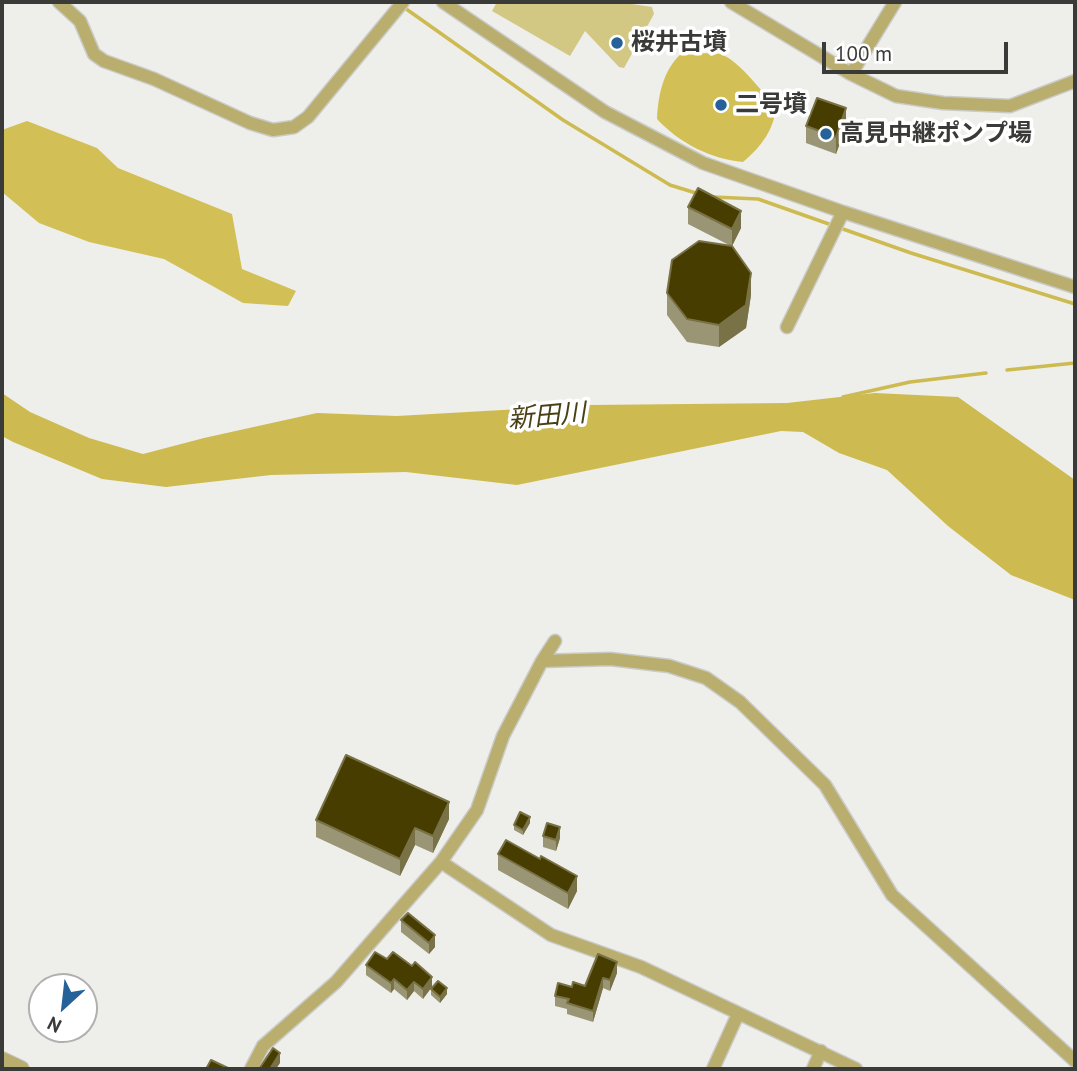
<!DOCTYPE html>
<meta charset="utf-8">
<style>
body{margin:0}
#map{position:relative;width:1077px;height:1071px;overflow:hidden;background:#eeeeea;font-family:"PT Sans",sans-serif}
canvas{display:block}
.frame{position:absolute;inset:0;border:4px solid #3a3a39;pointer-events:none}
.north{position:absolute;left:28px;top:973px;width:70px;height:70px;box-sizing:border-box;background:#fff;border:2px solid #b0b0b0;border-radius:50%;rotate:207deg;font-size:19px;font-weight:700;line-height:28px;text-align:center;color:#3a3a39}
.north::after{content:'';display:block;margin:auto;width:24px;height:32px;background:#266299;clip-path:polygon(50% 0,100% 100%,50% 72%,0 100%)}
.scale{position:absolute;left:822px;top:42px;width:186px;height:32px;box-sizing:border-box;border:4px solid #3a3a39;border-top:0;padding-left:9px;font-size:21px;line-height:24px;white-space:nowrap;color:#3a3a39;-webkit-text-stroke:5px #fff;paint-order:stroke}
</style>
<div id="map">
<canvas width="1077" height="1071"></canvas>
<div class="frame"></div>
<div class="north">N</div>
<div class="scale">100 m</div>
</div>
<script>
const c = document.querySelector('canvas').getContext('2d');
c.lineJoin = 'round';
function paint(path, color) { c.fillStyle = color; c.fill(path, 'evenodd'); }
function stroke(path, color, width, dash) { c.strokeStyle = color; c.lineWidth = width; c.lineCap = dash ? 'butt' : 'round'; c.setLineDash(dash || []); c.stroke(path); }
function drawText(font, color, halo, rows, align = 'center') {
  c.font = font + ' "PT Sans","Noto Sans JP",sans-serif'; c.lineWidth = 7; c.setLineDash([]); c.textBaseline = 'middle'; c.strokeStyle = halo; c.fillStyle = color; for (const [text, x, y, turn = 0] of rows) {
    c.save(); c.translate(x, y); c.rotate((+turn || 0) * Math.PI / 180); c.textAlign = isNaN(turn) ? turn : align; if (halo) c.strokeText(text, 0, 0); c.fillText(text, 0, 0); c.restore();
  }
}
paint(new Path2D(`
 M497,2H618L652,7L654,14L624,68L619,67L585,31L570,56L492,11Z`), '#d3c784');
paint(new Path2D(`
 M715,53C737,55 759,91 776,105C775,129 761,147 743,162C711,159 679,143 657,119C658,96 663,70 681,54Z
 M27,121L97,148L118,168L232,214L242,269L296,291L288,306L243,303L164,259L89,242L39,223L2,192V130Z`), '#d2c056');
paint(new Path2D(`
 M2,393L30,412L89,438L143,454L204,438L317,413L397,416L590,405L787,403L875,393L958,397L1075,480V600L1011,575L948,526L887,470L839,453L803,432L781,431L517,485L406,472L271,475L166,487L102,479L13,442L2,436Z`), '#cdbb51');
stroke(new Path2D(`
 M402,6L563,120L670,185L699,194
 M713,197L758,199L911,253L1075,304
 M1007,370L1075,363
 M843,397L910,382L986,373`), '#cdbb51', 3.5);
const minor = new Path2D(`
 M59,2L80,21L94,54L104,61L154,79L250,123L273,130L294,127L308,117L403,2
 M443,2L605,112L703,163L843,212L1075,287
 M731,2L851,74L896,96L943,103L1010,106L1075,81
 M851,74L895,2
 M787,327L843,212
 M542,661L610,659L669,666L706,678L740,702L825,785L892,895L1075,1061
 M441,862L551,935L641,967L856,1069
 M251,1069L263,1046L336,982L441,862L477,810L503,736L542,661L555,641
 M713,1069L738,1014
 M813,1069L821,1051`);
const tertiary = new Path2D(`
 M2,1060L21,1069`);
stroke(minor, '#cacac7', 15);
stroke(tertiary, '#cacac7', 18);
stroke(minor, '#b9ae6e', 12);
stroke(tertiary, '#b9ae6e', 16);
paint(new Path2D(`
 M806,126H846L836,154L806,143Z
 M688,207L741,228L732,246L751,295L746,328L719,347L687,342L667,315V293L731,246L688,224Z
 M449,819L433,853L415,845L400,876L316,837V820Z
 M530,823L523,835L514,830V825Z
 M543,836L560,838L556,851L543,847Z
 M498,854L540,859L577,891L568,909L498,870Z
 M401,920L435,947L429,954L401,932Z
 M598,954L617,973L610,991L603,988L593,1022L567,1014V1009L555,1006V996L572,987L585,986Z
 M387,959L412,966L432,977L423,999L414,991L407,1000L394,989L391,993L366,975V965Z
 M431,989L447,994L440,1003L431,995Z`), '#9a9675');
paint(new Path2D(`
 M846,108V126L836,154V137Z
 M741,211V228L732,246V229Z
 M751,273V295L746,328L719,347V325Z
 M449,802V819L433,853V836Z
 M530,817V823L523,835V830Z
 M560,827V838L556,851V840Z
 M415,828V845L400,876V859Z
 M577,876V891L568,909V893Z
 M435,935V947L429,954V943Z
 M617,962V973L610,991V980Z
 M432,977V987L423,999V989Z
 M603,978V988L593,1022V1011Z
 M394,979V989L391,993V983Z
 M414,982V991L407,1000V990Z
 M447,988V994L440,1003V997Z
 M280,1053V1063L276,1069H270Z`), '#797246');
const building = new Path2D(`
 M817,98L846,108L836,137L806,126Z
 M698,188L741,211L732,229L688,207Z
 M699,241L732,246L751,273L746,305L719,325L687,319L667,293L672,260Z
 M346,755L449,802L433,836L415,828L400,859L316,820Z
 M520,812L530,817L523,830L514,825Z
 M547,823L560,827L556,840L543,836Z
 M506,840L540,859L541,856L577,876L568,893L498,854Z
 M408,913L435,935L429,943L401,920Z
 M375,952L387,959L393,952L412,966L415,962L432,977L423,989L414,982L407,990L394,979L391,983L366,965Z
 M598,954L617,962L610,980L603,978L593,1011L567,1003L569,999L555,996L558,983L572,987L573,982L585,986Z
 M438,981L447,988L440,997L431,989Z
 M273,1048L280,1053L270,1069H259Z
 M211,1060L228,1068L227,1069H206Z`);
paint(building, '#473d00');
stroke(building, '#797246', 2);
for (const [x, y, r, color] of [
 [617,43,7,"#266299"],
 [721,105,7,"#266299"],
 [826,134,7,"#266299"]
]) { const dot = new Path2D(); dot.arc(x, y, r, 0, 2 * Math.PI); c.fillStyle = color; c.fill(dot); stroke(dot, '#fff', 2.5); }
drawText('bold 24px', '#3a3a39', '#fff', [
 ["桜井古墳",631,43],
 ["二号墳",735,105],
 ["高見中継ポンプ場",840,134]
], 'left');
drawText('italic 26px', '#494115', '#fff', [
 ["新田川",547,417,-5]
]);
</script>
